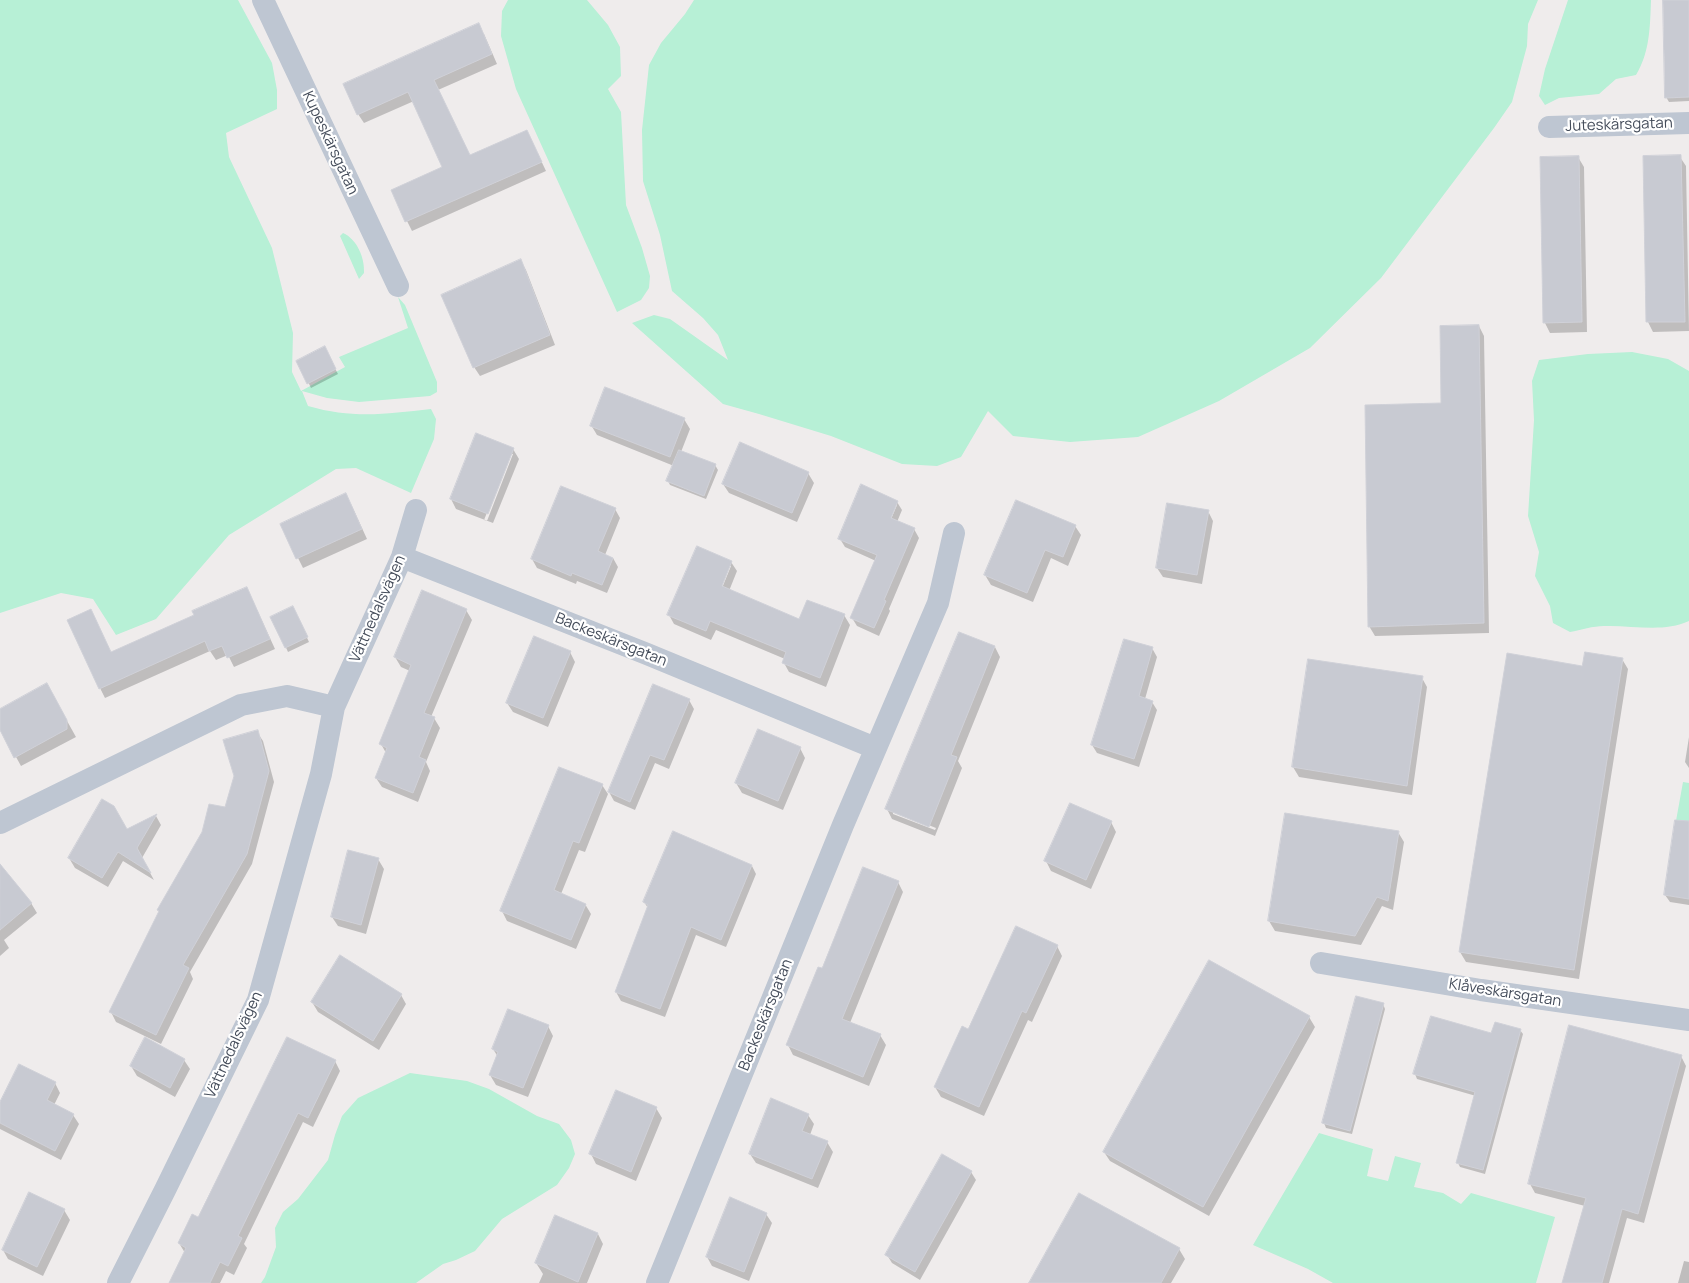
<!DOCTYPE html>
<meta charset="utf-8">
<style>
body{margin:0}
canvas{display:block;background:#efecec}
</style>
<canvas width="1689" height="1283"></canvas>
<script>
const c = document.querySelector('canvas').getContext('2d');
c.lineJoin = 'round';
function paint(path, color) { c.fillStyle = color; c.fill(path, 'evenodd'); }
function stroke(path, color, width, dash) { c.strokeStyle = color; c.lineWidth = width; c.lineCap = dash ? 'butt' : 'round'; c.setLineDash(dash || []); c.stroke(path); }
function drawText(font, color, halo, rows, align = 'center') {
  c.font = font + ' Manrope,sans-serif'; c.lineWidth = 4.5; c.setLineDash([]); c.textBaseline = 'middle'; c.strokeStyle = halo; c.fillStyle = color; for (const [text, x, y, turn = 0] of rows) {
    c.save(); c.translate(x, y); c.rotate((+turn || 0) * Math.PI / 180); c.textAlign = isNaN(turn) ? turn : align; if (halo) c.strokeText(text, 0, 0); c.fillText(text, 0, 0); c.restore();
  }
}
paint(new Path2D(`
 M0,0H238L272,63L277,90V109L226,133L229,157L272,248L293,333L292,372L301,391L345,367L339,357L408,328L398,297L405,305L437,382V392L430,396L359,402L327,398L302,391L308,406C353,419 386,414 431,409L436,419L434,439L411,493L356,468L336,469L229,535L156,619L116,635L93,599L61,593L0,613Z
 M508,0H587L608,25L620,47L621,76L608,89L621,112L626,205L642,248L650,276L649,288L641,300L617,312L516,89L501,36L502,11Z
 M694,0H1538L1528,24L1527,46L1512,102L1494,128L1381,278L1310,348L1219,401L1138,437L1070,442L1013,436L988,411L961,457L937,466L902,464L831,436L759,414L723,404L632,323L654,315L670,319L728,360L718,335L703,318L672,291L660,235L643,181L642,130L649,65L661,43L685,14Z
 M1568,0H1651C1650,27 1650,52 1636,75L1616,79L1599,94L1559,98L1545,105L1539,96L1545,69Z
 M343,233C357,239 365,258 364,273L359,279L340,236Z
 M1632,352L1668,359L1689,371V621C1663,633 1633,625 1604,626C1593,626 1581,630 1570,632L1553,623L1550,606L1535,576L1539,552L1528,516L1534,420L1532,381L1539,360L1588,354Z
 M1683,782L1689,783V834L1674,832Z
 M410,1073L467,1081L489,1089L537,1116L559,1124L571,1140L575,1154L569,1168L557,1185L502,1219L475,1251L456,1260L443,1264L416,1283H261L265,1277L276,1247L275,1228L283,1212L298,1199L328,1160L335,1135L342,1116L358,1098Z
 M1319,1133L1373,1149L1367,1176L1388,1181L1395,1156L1421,1163L1414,1187L1443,1193L1461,1204L1471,1193L1555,1217L1536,1283H1333L1308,1269L1253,1245Z`), '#b7f0d6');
paint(new Path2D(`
 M1664,0H1689V101L1669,102L1666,97Z
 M484,34L497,64L438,90L470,156L527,131L546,171L412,231L392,191L444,168L414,101L364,123L358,114Z
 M1578,157L1584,167L1587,332L1550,333L1545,323Z
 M1680,157L1686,166L1689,331L1653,332L1648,322Z
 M521,261L526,270L555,345L480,376L474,367Z
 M1479,326L1484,336L1489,633L1375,636L1369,626L1443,404Z
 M324,348L338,374L311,388L298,361Z
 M684,419L690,429L681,452L715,465L718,470L706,499L670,485L668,481L674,466L597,435L591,425Z
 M513,449L519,459L493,523L456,509L451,499ZM511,454H513L487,521L484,520Z
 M808,473L814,483L797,522L729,493L723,484Z
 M897,502L902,510L897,522L914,529L919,538L889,609L890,611L879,636L857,626L852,618L876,561L845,547L840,539ZM895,505H897L889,524L887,523Z
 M351,504L367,539L303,568L281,524Z
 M615,509L620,518L605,555L613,558L618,567L607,593L577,581L576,584L537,568L532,559Z
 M1208,511L1213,521L1202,584L1163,577L1157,568Z
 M1075,526L1081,535L1068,566L1051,558L1033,602L991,585L985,575Z
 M731,562L737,571L729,591L800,621L844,615L850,625L826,687L789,672L784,663L785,659L716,630L711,640L674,624L669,615ZM729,566H731L720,593L718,592Z
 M247,588L275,649L234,667L228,655L216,660L210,651L105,698L100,688L91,611L111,653L195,616Z
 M466,610L472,620L431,717L434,718L440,728L426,762L430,771L418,802L382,787L376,778L386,753L381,744L410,671L401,667L395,657Z
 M295,612L309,642L288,652L272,617Z
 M960,633L995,647L1000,657L958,761L962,768L935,836L892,819L887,809ZM893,811L936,828L935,830L893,814Z
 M1152,648L1157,657L1145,699L1152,702L1157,710L1139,767L1097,753L1092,745Z
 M570,652L575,662L548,727L513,712L507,703Z
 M1622,659L1628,669L1579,979L1466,962L1460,952L1584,668Z
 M1422,678L1427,687L1412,795L1299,777L1293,767Z
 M47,685L76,737L21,766L0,728V710Z
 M689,700L694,709L669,769L655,763L635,810L614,801L609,792Z
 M257,732L263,741L274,782L252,864L190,972L193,979L161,1044L116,1022L111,1012L226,809L235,776Z
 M1689,737V768L1685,762Z
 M800,748L805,758L783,810L742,793L736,783Z
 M602,785L608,794L585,852L579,850L561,894L585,904L591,914L576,949L507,921L502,911Z
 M156,816L161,825L142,858L154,880L123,861L108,887L75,868L69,858Z
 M1111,822L1116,832L1091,889L1051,871L1046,861Z
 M1398,832L1404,842L1393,910L1382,906L1361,945L1275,931L1269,921Z
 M1689,840V905L1670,902L1665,895Z
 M378,859L384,869L366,934L338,926L332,917Z
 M752,866L756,874L726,947L696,935L665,1017L621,1001L616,992L648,908L644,902Z
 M898,882L903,892L850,1023L880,1035L886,1045L869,1086L793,1055L788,1045L823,970Z
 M0,883L31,903L37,913L4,940L9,948L0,956Z
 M1057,946L1062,956L1032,1022L1028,1020L984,1116L941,1097L935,1087L969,1031Z
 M401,995L406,1004L379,1050L318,1012L312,1002Z
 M1383,1004L1385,1009L1352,1134L1326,1128L1324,1123Z
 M1309,1017L1315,1027L1209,1216L1110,1161L1104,1152Z
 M548,1026L553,1036L528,1097L496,1085L490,1075L498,1057L493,1049Z
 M1520,1030L1523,1034L1485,1174L1460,1167L1458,1163L1476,1096L1417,1079L1415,1074L1492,1035Z
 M1681,1056L1686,1066L1644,1223L1627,1218L1609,1283H1564L1585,1206L1535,1193L1530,1184Z
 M184,1060L190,1069L175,1097L137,1076L131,1066Z
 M335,1061L340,1071L313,1127L303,1122L244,1244L247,1248L234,1275L226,1271L220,1283H170L185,1253L179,1243Z
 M55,1083L60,1093L54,1105L73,1115L79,1124L61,1160L0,1129V1105Z
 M656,1108L662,1118L636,1181L596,1164L591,1154Z
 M808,1115L814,1124L810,1135L827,1142L833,1152L818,1188L756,1163L750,1154Z
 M971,1172L976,1180L920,1280L892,1263L887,1255Z
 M64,1210L70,1220L43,1276L8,1259L3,1250Z
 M766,1214L772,1223L749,1281L712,1266L707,1257Z
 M555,1217L598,1234L603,1244L587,1283H539L543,1274L536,1263Z
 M1179,1249L1185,1259L1171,1283H1031Z
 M1684,1261L1689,1262V1283H1678Z`), '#0003');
const building = new Path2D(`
 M1663,0H1689V97L1665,98Z
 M479,23L492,54L434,80L470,155L527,130L542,162L405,222L391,190L442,167L408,92L357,115L343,84Z
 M1681,155L1685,322H1646L1643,156Z
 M1579,156L1582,322L1543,323L1540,157Z
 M521,259L550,335L473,368L441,295Z
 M1479,325L1484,623L1368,627L1365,405L1441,403L1440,326Z
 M325,346L336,369L307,384L296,361Z
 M605,387L685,418L670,457L590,426Z
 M476,433L514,448L488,514L450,499Z
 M740,442L809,472L792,513L722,484Z
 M679,450L716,464L704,496L666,481Z
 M861,484L898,501L891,518L915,528L884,600L886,601L874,628L850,618L877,555L838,539Z
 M561,486L616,508L598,551L613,558L602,585L572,573L571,576L531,559Z
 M346,493L362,529L296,559L280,524Z
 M1016,500L1076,525L1063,557L1045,550L1027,593L984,575Z
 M1167,503L1209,510L1197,575L1156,568Z
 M697,546L732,561L722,586L799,619L807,600L845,614L820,678L782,663L786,652L710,621L706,631L667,615Z
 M247,587L270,639L227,658L222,646L209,651L205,641L99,689L67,620L91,609L111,652L194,615L192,611Z
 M422,590L467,609L424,713L435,717L419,757L426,760L413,793L375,778L387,748L379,744L411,665L394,657Z
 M293,606L308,637L285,648L270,617Z
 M959,632L995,646L951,755L957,757L929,827L885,809Z
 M534,636L571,651L543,718L506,703Z
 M1124,639L1153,647L1139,696L1153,701L1134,759L1091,745Z
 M1585,652L1623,658L1574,970L1459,952L1507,653L1582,666Z
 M1308,659L1423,676L1407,786L1292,767Z
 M47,683L67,720V729L14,758L0,730V709Z
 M653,684L690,699L664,760L650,755L630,802L608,792Z
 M758,729L801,747L778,801L735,783Z
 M258,730L269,771L247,854L183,965L189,968L156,1035L109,1012L159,911L157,910L202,832L209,804L225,807L234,776L223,740Z
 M559,767L603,784L579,843L573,841L554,890L586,904L571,940L500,911Z
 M102,799L114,806L127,829L157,814L137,848L151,873L118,852L102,878L68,858Z
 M1070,803L1112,821L1086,880L1044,861Z
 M1285,813L1399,831L1388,901L1377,897L1355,936L1268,921Z
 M1675,820L1689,821V899L1664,895Z
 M673,831L752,865L721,940L691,927L660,1009L615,992L648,905L643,902Z
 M348,850L379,858L361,925L331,917Z
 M0,864L32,903L0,930Z
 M863,867L899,881L842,1019L881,1034L863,1077L786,1045L818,967L822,968Z
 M1016,926L1058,945L1026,1013L1022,1011L979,1107L934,1087L962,1026L968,1029Z
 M340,955L402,994L373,1041L311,1002Z
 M1209,960L1310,1016L1203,1207L1103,1152Z
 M1356,996L1384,1003L1350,1131L1322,1123Z
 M508,1009L549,1025L523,1088L489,1075L498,1052L492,1049Z
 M1431,1016L1491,1033L1495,1022L1521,1029L1483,1170L1456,1163L1475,1092L1413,1074Z
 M1569,1025L1682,1055L1638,1214L1622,1209L1602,1283H1562L1586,1198L1528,1184Z
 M145,1037L185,1059L170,1088L130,1066Z
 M287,1037L336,1060L308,1118L298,1113L238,1236L242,1238L228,1266L220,1262L210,1283H169L186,1248L178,1243L192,1214L198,1217Z
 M19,1064L56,1082L47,1100L74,1114L55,1151L0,1123V1102Z
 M616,1090L657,1107L631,1172L589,1154Z
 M771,1098L809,1114L802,1131L828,1141L812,1179L749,1154Z
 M942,1154L972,1171L915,1272L885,1255Z
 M29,1192L65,1209L37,1267L2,1250Z
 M1079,1193L1180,1248L1161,1283H1029Z
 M730,1197L767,1213L744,1272L706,1257Z
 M555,1215L598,1233L578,1282L535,1263Z`);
paint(building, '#c8cad2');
stroke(building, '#d0d1d8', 1);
stroke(new Path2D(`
 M263,0L398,286
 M1549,127L1689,123
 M402,557L647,654L875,748
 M0,823L241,705L287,696L334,707
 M1321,963L1481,990L1689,1020
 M118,1283L165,1190L258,1000L321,774L334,707L402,557L416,510
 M657,1283L843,825L938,603L954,533`), '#bec6d2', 22);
drawText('15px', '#444c5a', '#fff', [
 ["Juteskärsgatan",1619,125,-2],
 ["Kupeskärsgatan",330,143,65],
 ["Vättnedalsvägen",378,609,-66],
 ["Backeskärsgatan",611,640,22],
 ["Klåveskärsgatan",1505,993,9],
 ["Backeskärsgatan",766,1015,-68],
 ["Vättnedalsvägen",234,1045,-65]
]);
</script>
